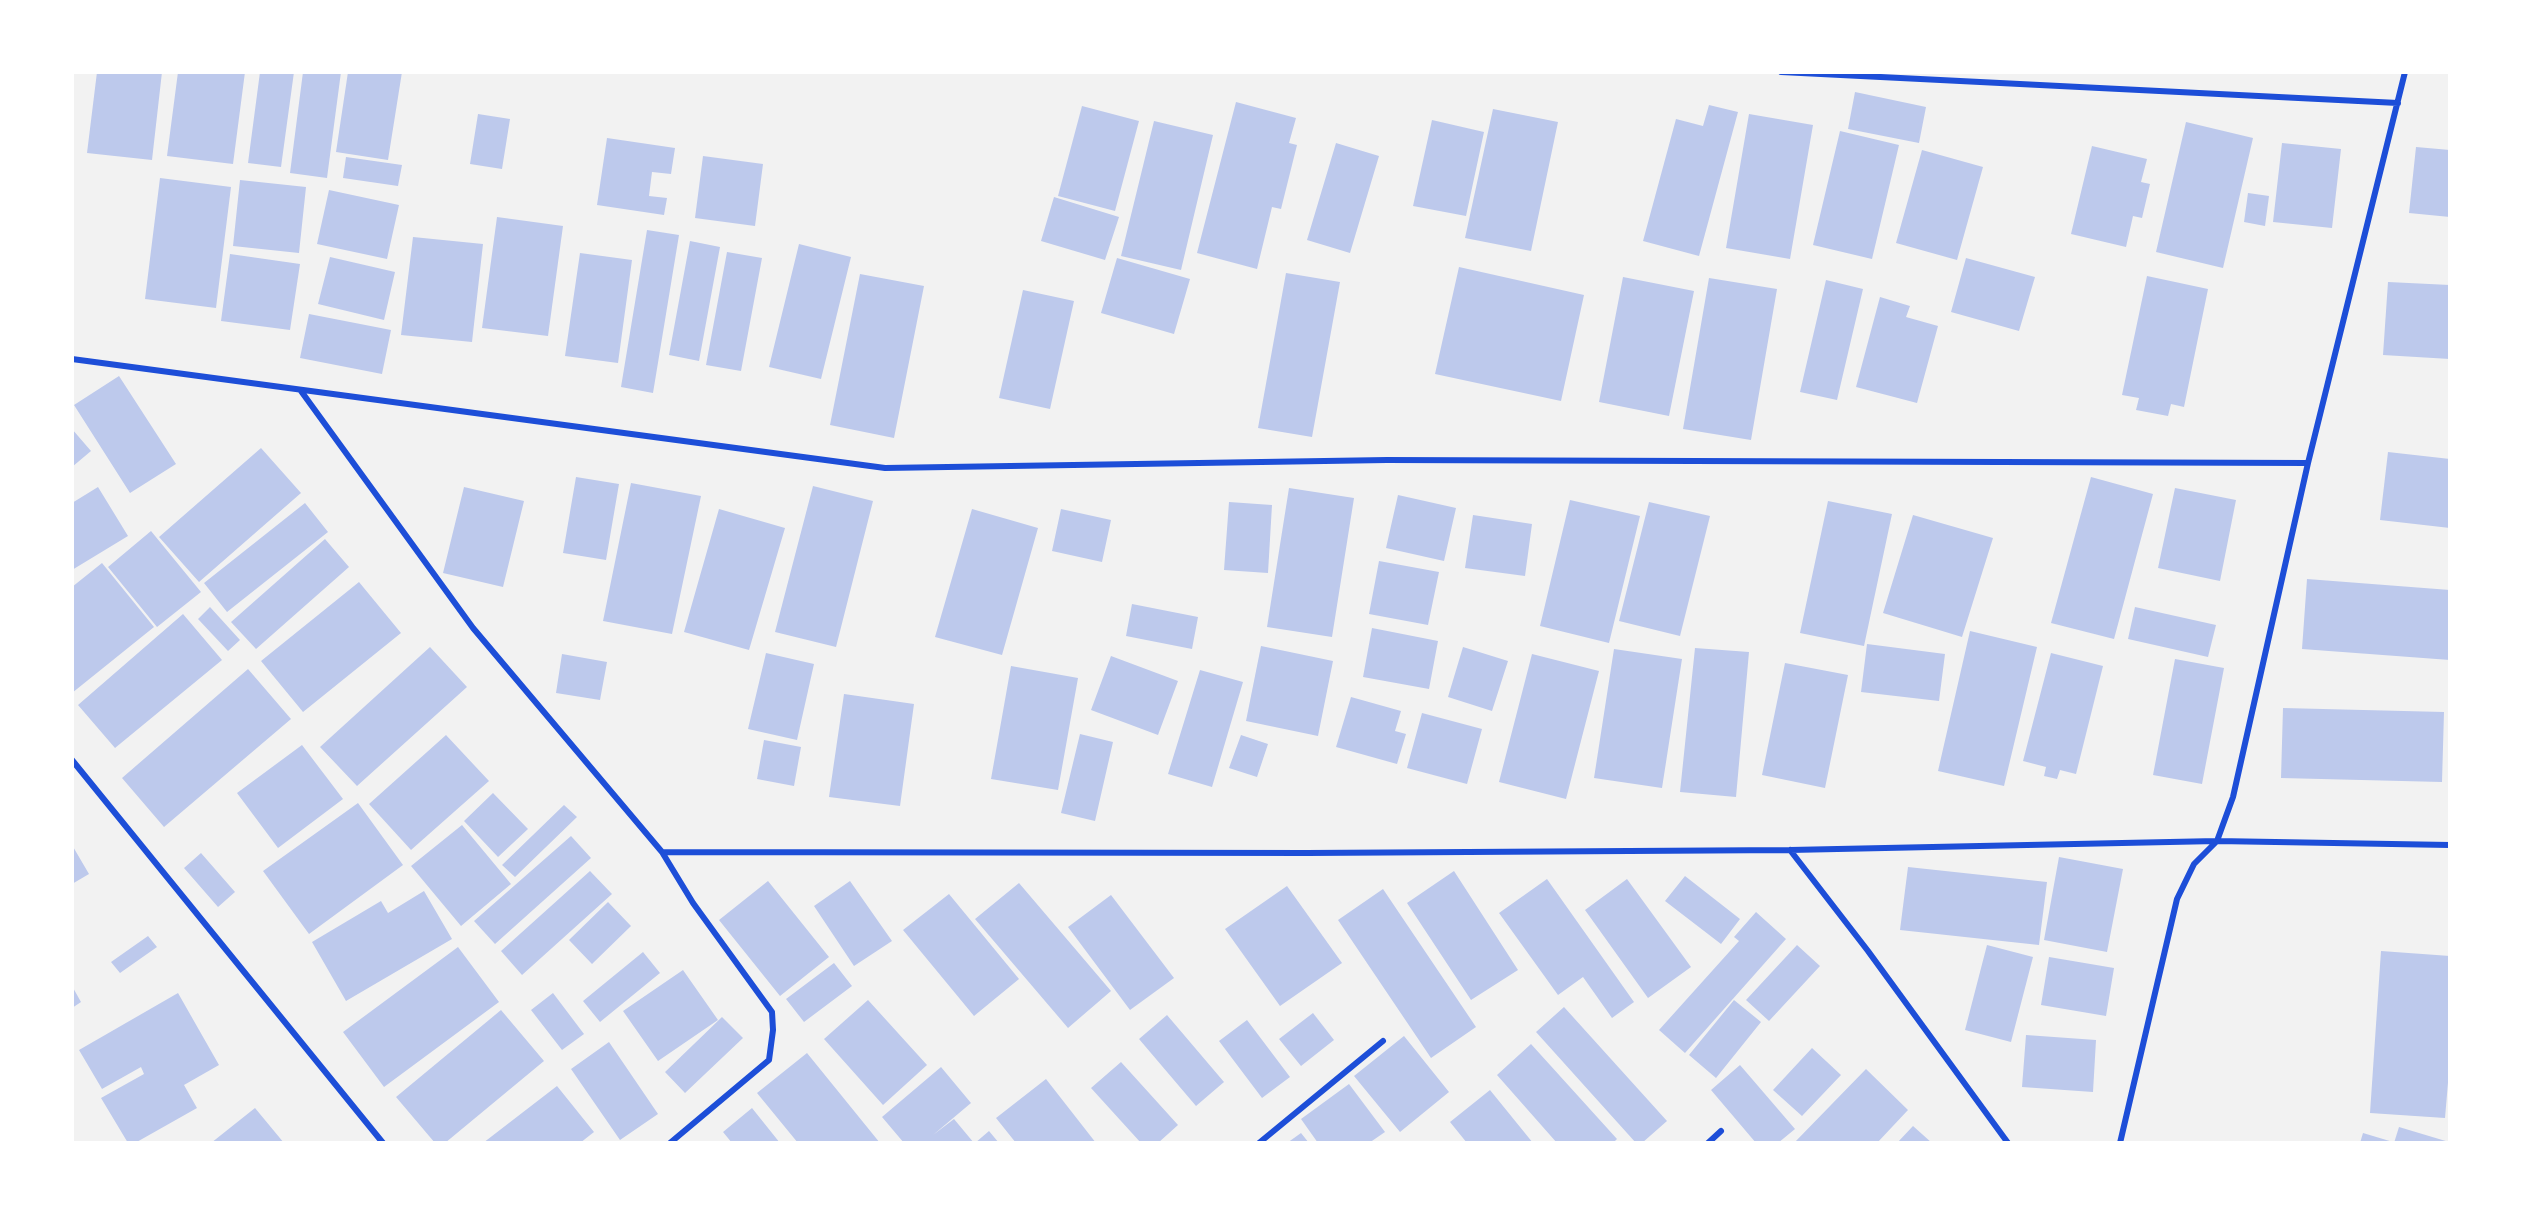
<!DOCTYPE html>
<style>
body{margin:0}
#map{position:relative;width:2522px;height:1215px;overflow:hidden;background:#f2f2f2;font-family:Mulish,sans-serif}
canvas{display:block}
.frame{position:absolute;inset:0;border:74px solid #fff;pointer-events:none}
</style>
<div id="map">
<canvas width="2522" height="1215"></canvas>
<div class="frame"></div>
</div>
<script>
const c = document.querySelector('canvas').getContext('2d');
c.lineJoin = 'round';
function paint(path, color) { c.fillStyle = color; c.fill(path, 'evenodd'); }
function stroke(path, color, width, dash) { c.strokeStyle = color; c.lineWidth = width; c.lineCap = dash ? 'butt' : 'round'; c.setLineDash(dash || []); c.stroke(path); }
paint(new Path2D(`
 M97,72H162L152,160L87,153Z
 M178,72H245L233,164L167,156Z
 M260,72H294L281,167L248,163Z
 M303,72H341L327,178L290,173Z
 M348,72H402L388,160L336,152Z
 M1855,92L1926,107L1919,143L1848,129Z
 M1236,102L1296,118L1289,143L1297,145L1281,209L1272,207L1257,269L1197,253Z
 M1709,105L1738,112L1699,256L1643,241L1676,119L1703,126Z
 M1082,106L1139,121L1115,211L1058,196Z
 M1493,109L1558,122L1531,251L1465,238Z
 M478,114L510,119L502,169L470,164Z
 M1749,114L1813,125L1790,259L1726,248Z
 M1432,120L1484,132L1466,216L1413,206Z
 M1154,121L1213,135L1181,270L1121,256Z
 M2186,122L2253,138L2223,268L2156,252Z
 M1840,131L1899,145L1872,259L1813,245Z
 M607,138L675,148L671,174L652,172L649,196L667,198L664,215L597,205Z
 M1336,143L1379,156L1350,253L1307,240Z
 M2282,143L2341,149L2332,228L2273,222Z
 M2092,146L2147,159L2141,182L2150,184L2142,218L2133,216L2126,247L2071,234Z
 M2416,147L2450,150V217L2409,213Z
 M1922,150L1983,167L1957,260L1896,243Z
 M703,156L763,164L755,226L695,218Z
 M346,157L402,165L398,186L343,178Z
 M160,178L231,187L216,308L145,299Z
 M240,180L306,187L299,253L233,246Z
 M329,190L399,205L387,259L317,244Z
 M2248,193L2269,196L2265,226L2244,222Z
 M1054,197L1119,217L1105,260L1041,241Z
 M497,217L563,226L548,336L482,328Z
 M647,230L679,235L653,393L621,387Z
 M413,237L483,244L472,342L401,335Z
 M690,241L720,247L699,361L669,355Z
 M799,244L851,257L821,379L769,367Z
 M727,252L762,258L741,371L706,365Z
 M580,253L632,260L618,363L565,356Z
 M230,254L300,264L290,330L221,321Z
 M330,257L395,272L384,320L318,304Z
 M1117,258L1190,279L1174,334L1101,313Z
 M1966,258L2035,277L2019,331L1951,312Z
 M1459,267L1584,295L1561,401L1435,374Z
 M1286,273L1340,282L1312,437L1258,428Z
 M860,274L924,286L894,438L830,425Z
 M2147,276L2208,289L2184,407L2171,404L2168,416L2136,410L2139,398L2122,395Z
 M1623,277L1694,291L1669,416L1599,402Z
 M1709,278L1777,289L1751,440L1683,429Z
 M1826,280L1863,289L1837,400L1800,392Z
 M2388,282L2450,285V359L2383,355Z
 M1023,290L1074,301L1050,409L999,398Z
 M1880,297L1910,306L1906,317L1938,326L1917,403L1856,387Z
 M309,314L391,330L382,374L300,358Z
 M119,376L176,464L130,493L74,405Z
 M72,429L91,451L72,467Z
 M261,448L301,493L199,582L159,537Z
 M2388,452L2450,459V528L2380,520Z
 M576,477L619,484L606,560L563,553Z
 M2091,477L2153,494L2114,639L2051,623Z
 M631,483L701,496L672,634L603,621Z
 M813,486L873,501L836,647L775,632Z
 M98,487L128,536L72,570V503Z
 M464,487L524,501L503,587L443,573Z
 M1289,488L1354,498L1332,637L1267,627Z
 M2175,488L2236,500L2220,581L2158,568Z
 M1398,495L1456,508L1444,561L1386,548Z
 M1570,500L1640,516L1609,643L1540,626Z
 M1828,501L1892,514L1864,646L1800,633Z
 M1229,502L1272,505L1268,573L1224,570Z
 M1649,502L1710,516L1680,636L1619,621Z
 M305,503L328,532L227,612L204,583Z
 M719,509L785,528L749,650L684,632Z
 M972,509L1038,528L1002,655L935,637Z
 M1061,509L1111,520L1102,562L1052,551Z
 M1473,515L1532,524L1525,576L1465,568Z
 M1913,515L1993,538L1962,637L1883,613Z
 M151,531L201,592L157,627L108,567Z
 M325,539L349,567L256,649L231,622Z
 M1379,561L1439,572L1428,625L1369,614Z
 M102,563L154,627L72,693V587Z
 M2307,579L2450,590V660L2302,649Z
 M359,582L401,633L303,712L261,661Z
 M1132,604L1198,617L1192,649L1126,636Z
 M210,607L240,640L228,651L198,619Z
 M2135,607L2216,625L2208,657L2128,639Z
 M183,614L222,660L115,748L78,705Z
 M1372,628L1438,641L1429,689L1363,677Z
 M1970,631L2037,647L2004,786L1938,771Z
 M1867,644L1945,654L1939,701L1861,692Z
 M1261,646L1333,661L1318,736L1246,721Z
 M430,647L467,687L357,786L320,747Z
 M1463,647L1508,661L1492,711L1448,697Z
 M1695,648L1749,652L1736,797L1680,792Z
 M1614,649L1682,659L1662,788L1594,778Z
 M766,653L814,664L797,740L748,729Z
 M2051,653L2103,666L2076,774L2060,770L2057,779L2044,776L2046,767L2023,761Z
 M562,654L607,662L600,700L556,693Z
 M1532,654L1599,671L1566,799L1499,782Z
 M1111,656L1178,681L1158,735L1091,710Z
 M2175,659L2224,668L2202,784L2153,775Z
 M1785,663L1848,675L1825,788L1762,775Z
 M1011,666L1078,678L1058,790L991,779Z
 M248,669L291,719L164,827L122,778Z
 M1200,670L1243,682L1212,787L1168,774Z
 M844,694L914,704L900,806L829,797Z
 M1351,697L1401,711L1395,731L1406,734L1397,764L1336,747Z
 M2283,708L2444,712L2442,782L2281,778Z
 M1422,713L1482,729L1467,784L1407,768Z
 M1080,734L1113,742L1095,821L1061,813Z
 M446,735L489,781L411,850L369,804Z
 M1241,735L1268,744L1257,777L1229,768Z
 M764,740L801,747L794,786L757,779Z
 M302,745L343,799L278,848L237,793Z
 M493,793L528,829L498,857L464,821Z
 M358,803L403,865L309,934L263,871Z
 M564,805L577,817L515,877L502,865Z
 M462,825L511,884L461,926L411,866Z
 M571,836L591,858L495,944L474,921Z
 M72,845L89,874L72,884Z
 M201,853L235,892L218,907L184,868Z
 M2059,857L2123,869L2107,952L2044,940Z
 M1908,867L2047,882L2039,945L1900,930Z
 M590,871L612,894L522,975L501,951Z
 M1454,871L1518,970L1471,1000L1407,903Z
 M1685,876L1740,919L1721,944L1665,901Z
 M1547,879L1634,1002L1612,1018L1583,977L1558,995L1499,913Z
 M1627,879L1691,967L1648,998L1585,910Z
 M768,881L829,957L780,996L719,920Z
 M850,881L892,941L854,966L814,906Z
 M1019,883L1111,991L1068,1028L975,919Z
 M1287,886L1342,963L1280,1006L1225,929Z
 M1383,889L1476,1027L1431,1058L1338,920Z
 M424,891L452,939L346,1001L312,942L381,901L388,913Z
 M949,894L1019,979L974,1016L903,930Z
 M1111,895L1174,978L1130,1010L1068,927Z
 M608,902L631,926L592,964L569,940Z
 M1756,912L1786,939L1685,1053L1659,1030L1739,941L1734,937Z
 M148,936L157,947L120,973L111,962Z
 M1797,945L1820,966L1769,1021L1746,1000Z
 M1987,945L2033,957L2011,1042L1965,1030Z
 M458,947L499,1002L384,1087L343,1032Z
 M2381,951L2450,956V1059L2445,1118L2370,1113Z
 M643,952L660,973L600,1022L583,1001Z
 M2049,957L2114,968L2106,1016L2041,1005Z
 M834,963L852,986L804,1022L786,999Z
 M683,970L718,1020L658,1061L623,1011Z
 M72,986L81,1002L72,1008Z
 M178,993L219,1065L184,1085L197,1108L135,1143H128L101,1098L144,1074L141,1067L102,1089L79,1050Z
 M553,993L584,1034L562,1050L531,1010Z
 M868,1000L927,1065L883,1105L824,1039Z
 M1734,1000L1761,1022L1716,1078L1689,1055Z
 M1564,1007L1667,1121L1642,1143H1636L1536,1032Z
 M501,1010L544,1061L445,1143H435L396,1097Z
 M1313,1013L1334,1040L1301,1066L1279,1039Z
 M1167,1015L1224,1082L1196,1106L1139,1039Z
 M722,1017L743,1038L685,1093L665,1072Z
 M1247,1020L1290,1077L1262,1098L1219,1041Z
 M2026,1035L2096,1040L2093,1092L2022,1087Z
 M1404,1036L1449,1092L1400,1132L1354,1076Z
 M609,1042L658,1114L620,1140L571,1069Z
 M1531,1044L1617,1139L1613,1143H1557L1497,1075Z
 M1812,1048L1841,1075L1802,1116L1773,1090Z
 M807,1053L880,1143H798L757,1093Z
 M1121,1062L1178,1125L1158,1143H1141L1091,1088Z
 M1740,1065L1795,1129L1778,1143H1756L1711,1090Z
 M941,1067L971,1103L933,1135L954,1119L974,1143H928L926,1141L923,1143H904L882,1117Z
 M1866,1069L1908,1110L1877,1143H1794Z
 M1046,1079L1096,1143H1016L996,1118Z
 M1349,1084L1385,1132L1369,1143H1318L1301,1119Z
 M557,1086L594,1132L580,1143H483Z
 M1490,1090L1533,1143H1467L1450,1122Z
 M255,1108L284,1143H211Z
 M752,1108L780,1143H732L723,1132Z
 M1913,1126L1932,1143H1897Z
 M2399,1127L2449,1142V1143H2394Z
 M989,1131L999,1143H975Z
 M1301,1133L1309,1143H1287Z
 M2363,1133L2393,1142V1143H2360Z`), '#bdc9ec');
stroke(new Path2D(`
 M1781,72L2398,103
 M72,359L885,468L1387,460L2308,463
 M301,391L473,628L662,852L1307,853L1790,850L2217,841L2450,845
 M72,760L383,1143
 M1790,850L1868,951L2008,1143
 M662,852L693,903L772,1012L773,1030L769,1060L670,1143
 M1259,1143L1383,1041
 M1708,1143L1721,1131
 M2120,1143L2177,899L2194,864L2217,841L2233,797L2308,463L2405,72`), '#1d4ed8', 6);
</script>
